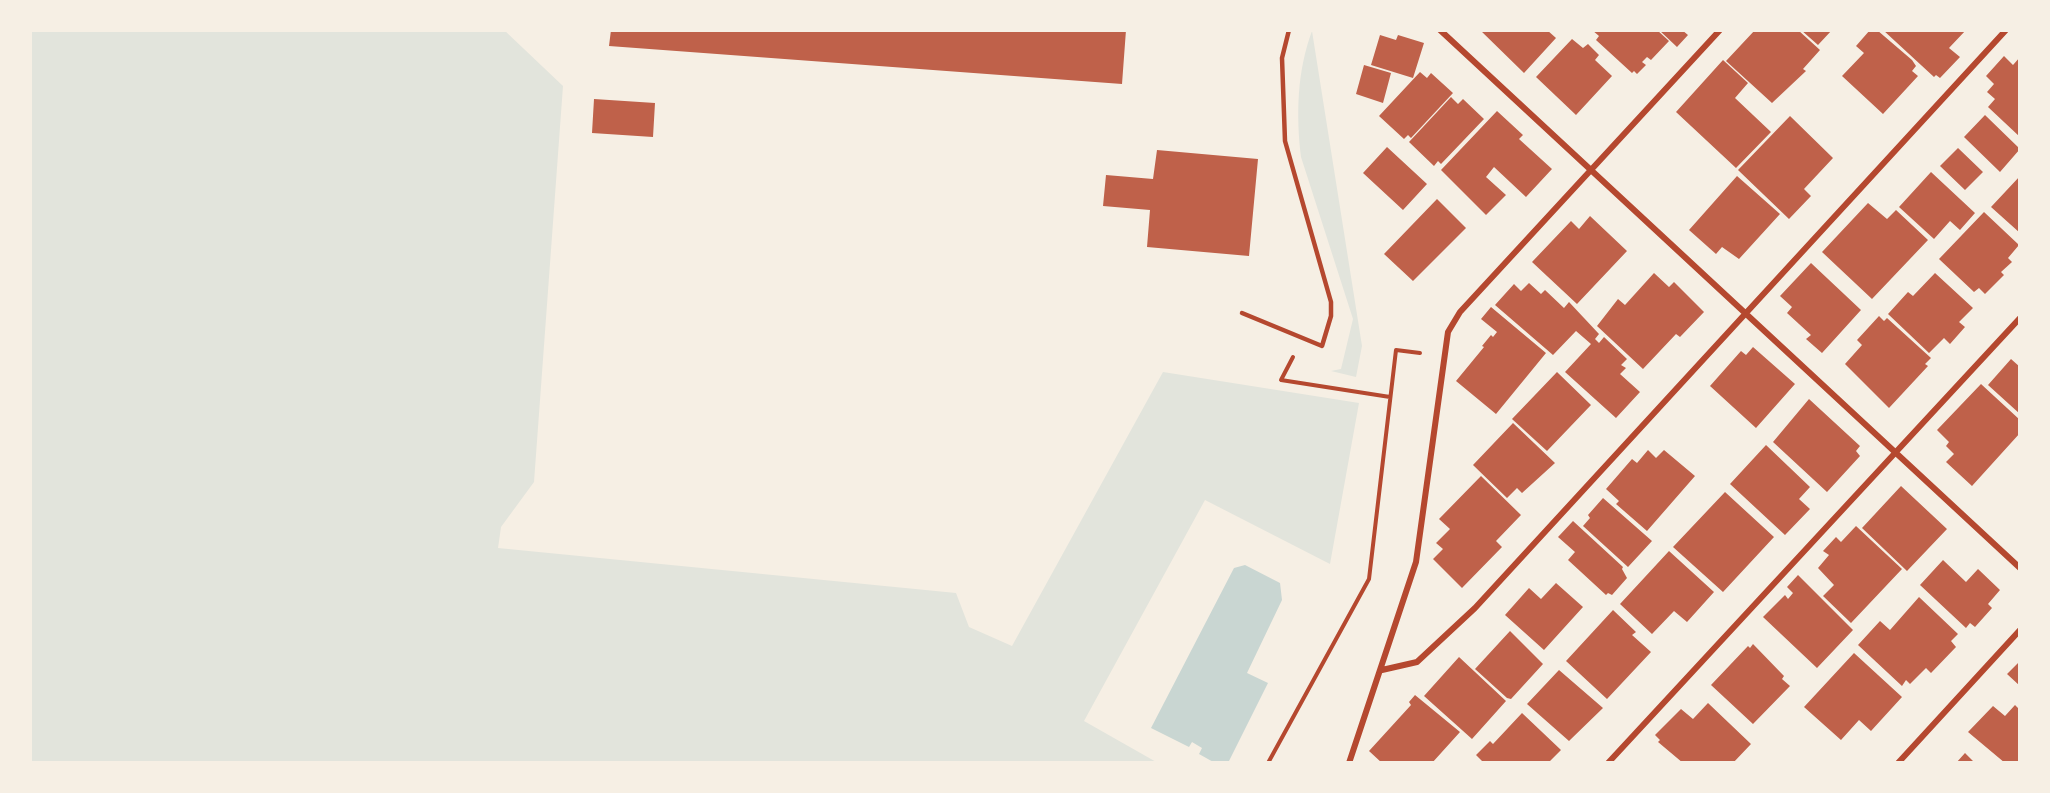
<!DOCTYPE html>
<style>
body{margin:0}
#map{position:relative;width:2050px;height:793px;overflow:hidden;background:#f6efe4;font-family:"Times New Roman",serif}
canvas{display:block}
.frame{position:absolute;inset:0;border:32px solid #f6efe4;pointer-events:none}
</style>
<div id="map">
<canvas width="2050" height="793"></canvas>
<div class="frame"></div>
</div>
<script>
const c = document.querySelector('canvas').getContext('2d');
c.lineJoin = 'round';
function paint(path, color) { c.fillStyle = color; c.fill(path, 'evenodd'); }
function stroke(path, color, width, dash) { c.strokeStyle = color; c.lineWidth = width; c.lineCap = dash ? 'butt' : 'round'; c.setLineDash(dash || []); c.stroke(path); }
paint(new Path2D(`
 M30,30H504L563,86L534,482L501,527L498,548L956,593L969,627L1012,646L1163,372L1359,403L1330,564L1205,500L1084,721L1158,763H30Z
 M1312,31L1362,346L1356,377L1331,371L1341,369L1353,319L1301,157C1296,115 1297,71 1312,31Z`), '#e2e4dc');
paint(new Path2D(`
 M1245,565L1280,583L1282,600L1247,673L1268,683L1228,763H1215L1199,754L1202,748L1192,742L1189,747L1151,728L1234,568Z`), '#c9d6d2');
paint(new Path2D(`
 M611,30H1126L1122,84L609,46Z
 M1480,30H1547L1556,38L1524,73Z
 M1592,30H1657L1669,41L1651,60L1647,57L1642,62L1646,65L1637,74L1634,71L1632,73L1596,40L1599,36Z
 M1659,30H1682L1688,35L1677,47Z
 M1755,30H1798L1820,50L1803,69L1806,71L1772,103L1726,61Z
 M1801,30H1832L1818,45Z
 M1870,30H1877L1912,60L1916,66L1912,71L1918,76L1883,114L1842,76L1864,53L1856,46Z
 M1883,30H1966L1949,48L1960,57L1940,78L1936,75L1934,77Z
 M1380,35L1396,40L1398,35L1424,43L1413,78L1371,65Z
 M1572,39L1583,48L1588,44L1599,55L1595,60L1612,76L1576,115L1536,77Z
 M2004,56L2013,65L2020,57V137L1988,107L1995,99L1987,92L1994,84L1986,76Z
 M1723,60L1748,83L1735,98L1771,132L1736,168L1676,112Z
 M1364,65L1391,73L1383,103L1356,94Z
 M1420,72L1427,78L1431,73L1453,93L1411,138L1408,135L1404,139L1379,116Z
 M1451,97L1458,104L1463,99L1484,119L1441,164L1438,161L1434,166L1409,142Z
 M594,99L655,103L653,137L592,133Z
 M1497,111L1523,135L1519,139L1552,169L1526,197L1494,167L1486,177L1506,195L1486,215L1441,170Z
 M1985,115L2020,149L2000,172L1964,137Z
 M1790,116L1833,158L1804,189L1811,196L1789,219L1738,170Z
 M1387,147L1427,184L1403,210L1363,173Z
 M1958,148L1983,172L1965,190L1940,166Z
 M1157,150L1258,159L1249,256L1147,247L1150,210L1103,206L1106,175L1153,179Z
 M1931,172L1975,213L1960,230L1950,221L1934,239L1899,207Z
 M1737,176L1780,214L1739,259L1722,247L1716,254L1689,230Z
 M2020,176V233L1991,207Z
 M1437,199L1466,228L1413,281L1384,254Z
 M1868,203L1887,219L1896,210L1928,240L1872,299L1822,252Z
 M1984,212L2019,245L2008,258L2012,262L2001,272L2004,275L1985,294L1979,288L1974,292L1939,259Z
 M1590,216L1627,251L1577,304L1532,262L1571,221L1579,229Z
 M1811,263L1861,310L1822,353L1806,339L1811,335L1787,313L1792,307L1780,296Z
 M1654,273L1669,287L1674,282L1704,312L1680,337L1676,334L1643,369L1597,326L1618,299L1625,305Z
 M1935,273L1973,308L1959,322L1965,327L1950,344L1944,338L1929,353L1888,314L1908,292L1913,296Z
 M1529,283L1541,294L1545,290L1564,308L1569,302L1599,334L1595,339L1599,343L1604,337L1627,359L1621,365L1626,368L1620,374L1640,392L1616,418L1565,372L1591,344L1576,331L1553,355L1495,305L1514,284L1521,291Z
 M1491,307L1546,353L1496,414L1456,381L1484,347L1482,346L1491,335L1493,337L1497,332L1481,319Z
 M1879,316L1884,321L1887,318L1931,358L1925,364L1928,366L1889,408L1845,364L1862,345L1857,340Z
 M1753,347L1795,384L1756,428L1710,386L1741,351L1746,355Z
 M2011,359L2020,367V414L1988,385Z
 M1557,372L1591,405L1547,451L1512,419Z
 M1981,384L2020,420V433L1972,486L1946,462L1954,454L1946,446L1949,442L1937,430Z
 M1809,399L1860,446L1856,451L1860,456L1827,492L1773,442Z
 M1513,423L1555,463L1522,493L1517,488L1507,498L1473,465Z
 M1766,445L1810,487L1799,499L1810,509L1785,535L1730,484Z
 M1648,450L1656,458L1664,450L1695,476L1647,531L1616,504L1619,501L1606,489L1632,459L1637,463Z
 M1481,476L1521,515L1496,541L1502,547L1462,588L1433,559L1443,549L1436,543L1450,529L1439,519Z
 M1901,486L1947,529L1907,571L1862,528Z
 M1725,492L1774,537L1723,592L1673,547Z
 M1603,498L1652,541L1628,567L1583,526L1590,518L1588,515Z
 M1573,521L1623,567L1622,569L1627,578L1612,595L1608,593L1606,595L1568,560L1575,552L1558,537Z
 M1856,526L1902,569L1851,623L1823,596L1834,585L1818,568L1829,555L1823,551L1836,537L1841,542Z
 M1669,551L1714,592L1687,622L1674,611L1652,634L1620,604Z
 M1943,560L1966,582L1978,569L2000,590L1988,604L1992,608L1975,627L1970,623L1966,628L1920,585Z
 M1798,575L1853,630L1817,668L1763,617L1785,595L1788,599L1793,593L1787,587Z
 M1556,583L1583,607L1544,650L1505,615L1529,588L1541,599Z
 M1919,597L1958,634L1951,641L1956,647L1931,673L1926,668L1910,684L1906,680L1902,686L1858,645L1880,621L1890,630Z
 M1613,610L1636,632L1632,635L1651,652L1607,699L1566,661Z
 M1510,631L1543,664L1511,699L1507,698L1475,669Z
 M1753,644L1784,676L1782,679L1790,686L1753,724L1711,685L1748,646L1750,648Z
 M1854,653L1902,697L1871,731L1859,720L1841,740L1804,707Z
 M1459,657L1506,701L1472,739L1424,696Z
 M2020,661V686L2007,674Z
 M1559,670L1603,708L1569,741L1527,704Z
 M1415,695L1460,732L1432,763H1382L1369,751L1411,705L1409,702Z
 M1708,703L1751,744L1733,763H1683L1658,742L1660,740L1655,735L1681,709L1693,719Z
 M2015,705L2020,710V762L2005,763L1968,732L1993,706L2005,716Z
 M1522,713L1561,750L1548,763H1484L1476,755L1490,741L1493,744Z
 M1965,753L1975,763H1956Z`), '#bf614a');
stroke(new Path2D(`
 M1293,357L1281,380L1390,397
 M1268,763L1369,579L1396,350L1420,353`), '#b5482f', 4);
stroke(new Path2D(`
 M1242,313L1322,346L1331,316V302L1285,141L1282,58L1289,30`), '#b5482f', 4.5);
stroke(new Path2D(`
 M1440,30L2020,568
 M1382,670L1417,662L1475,608L2006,30
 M1349,763L1416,562L1448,332L1460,312L1720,30
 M1608,763L2020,318
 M1898,763L2020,630`), '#b5482f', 6);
</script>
